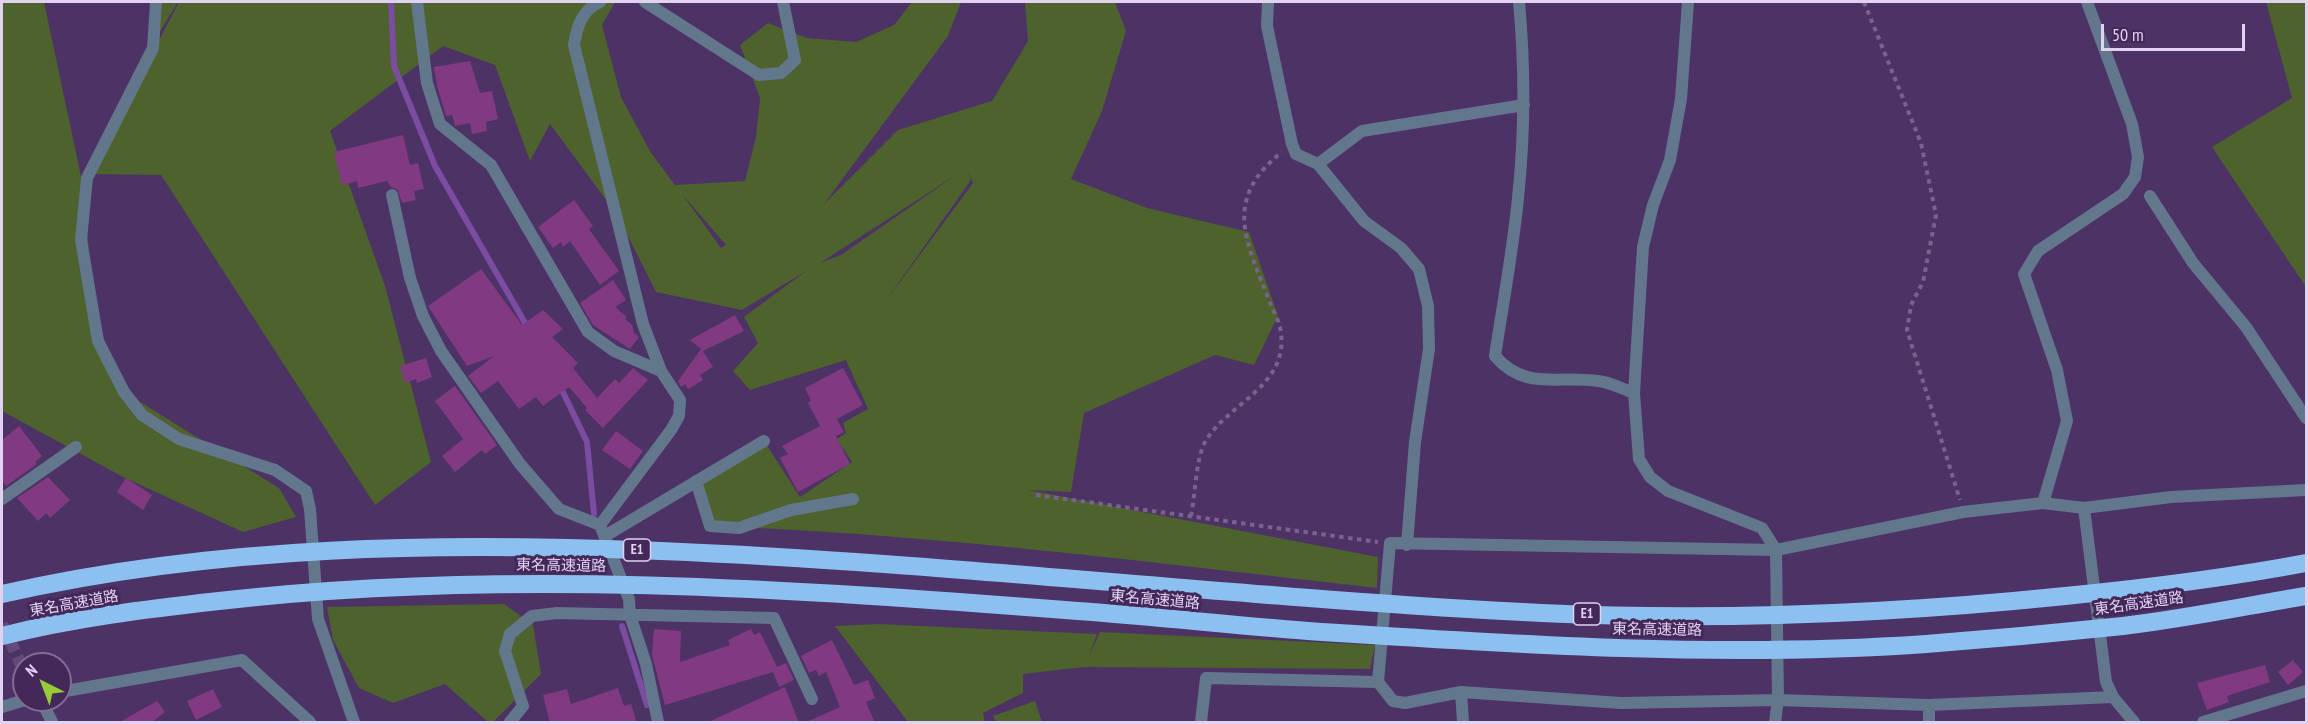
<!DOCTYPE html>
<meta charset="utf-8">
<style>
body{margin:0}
#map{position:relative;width:2308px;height:724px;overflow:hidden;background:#4d3265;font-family:"PT Sans Narrow",sans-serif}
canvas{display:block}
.frame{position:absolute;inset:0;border:3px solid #e1d2f1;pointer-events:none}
.north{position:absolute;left:12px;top:652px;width:60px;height:60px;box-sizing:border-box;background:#432859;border:2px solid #826c96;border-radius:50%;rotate:318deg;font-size:16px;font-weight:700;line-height:24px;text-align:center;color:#e1d2f1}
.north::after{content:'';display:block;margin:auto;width:21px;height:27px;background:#97cb38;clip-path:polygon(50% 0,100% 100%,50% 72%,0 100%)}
.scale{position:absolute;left:2101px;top:24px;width:144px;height:27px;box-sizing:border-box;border:3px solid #e1d2f1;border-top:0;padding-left:8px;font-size:18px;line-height:21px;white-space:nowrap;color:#e1d2f1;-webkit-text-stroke:4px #432859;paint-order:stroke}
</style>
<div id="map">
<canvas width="2308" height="724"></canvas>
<div class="frame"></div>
<div class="north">N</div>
<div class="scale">50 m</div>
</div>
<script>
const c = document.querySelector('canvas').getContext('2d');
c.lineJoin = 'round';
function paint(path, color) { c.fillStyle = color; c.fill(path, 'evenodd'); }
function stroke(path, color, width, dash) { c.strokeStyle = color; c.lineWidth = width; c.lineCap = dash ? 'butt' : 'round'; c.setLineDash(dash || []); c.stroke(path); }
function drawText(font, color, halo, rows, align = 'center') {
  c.font = font + ' "PT Sans Narrow","Noto Sans JP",sans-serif'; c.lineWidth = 6; c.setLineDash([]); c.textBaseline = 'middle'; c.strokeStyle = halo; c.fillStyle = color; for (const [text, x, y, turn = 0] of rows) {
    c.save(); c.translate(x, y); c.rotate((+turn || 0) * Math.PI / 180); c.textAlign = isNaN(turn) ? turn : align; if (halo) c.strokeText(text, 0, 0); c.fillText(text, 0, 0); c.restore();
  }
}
paint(new Path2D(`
 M2,2H44L82,181L98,341L124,392L279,488L296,517L243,532L123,477L2,411Z
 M155,2H178L153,43Z
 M179,2H615L602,25L621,97L651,153L675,185L745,181L756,137L760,98L740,45L768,23L807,38L856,42L894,25L912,2H961L948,36L824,204L898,130L992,101L1028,41L1025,2H1115L1126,31L1102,111L1071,179L1147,208L1249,232L1278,316L1254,365L1215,355L1084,413L1071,492L1028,490L1378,557L1377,588C1155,563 934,534 710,526L701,477L764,441L800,497L852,462L837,439L846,433L843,423L868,409L846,360L750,390L733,371L758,343L744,317L806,271L742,310L656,292L618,216L550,124L530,161L495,65L443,46L330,131L385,286L431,462L375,505L161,175L89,174ZM967,169L973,183L885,302L971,180ZM956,175L841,255L820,263ZM682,194L726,245L721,248Z
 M2266,2H2306V287L2212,147L2292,98Z
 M504,604L533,625L541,674L493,722H488L445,684L393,703L359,688L333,640L327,607Z
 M877,624L1097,634L1089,656L1100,632L1375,645L1370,669L1084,667L1023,674V693L983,713L985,722H908L835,626Z
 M1035,701L1042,722H996L993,716Z`), '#4d622c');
stroke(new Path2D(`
 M391,2L394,66L435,166L528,328
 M559,384L587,442L594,514
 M622,626L647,705`), '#7b4ca2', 6);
paint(new Path2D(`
 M470,61L480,93L492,91L498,119L486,122L487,131L472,134L470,123L455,126L452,115L446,116L437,86L434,67Z
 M403,135L410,165L418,163L424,189L414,191L416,200L402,203L398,190L391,187L387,181L358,188L357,181L342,185L334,152Z
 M574,200L593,226L589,229L619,271L600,285L570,241L563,247L561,242L553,248L538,227Z
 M481,269L522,325L543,310L563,329L552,337L578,363L573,368L597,398L615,379L619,383L633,368L648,380L603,428L585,410L587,408L569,387L543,406L536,397L519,409L498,381L481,393L468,376L494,356L467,366L428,306Z
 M613,280L626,300L615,307L627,317L625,319L632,325L634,333L639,337L630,349L593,325L580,303Z
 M735,315L744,331L703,351L713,367L700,375L703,380L688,389L685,384L681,387L678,381L701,349L690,340Z
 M426,358L432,377L417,383L416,379L405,383L400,366Z
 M843,368L863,405L837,419L844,432L836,436L850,464L798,492L780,458L788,454L782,446L820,426L808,403L811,401L805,388Z
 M455,386L497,445L485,454L482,450L455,472L442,456L463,439L435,401Z
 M19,426L42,456L35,462L37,464L6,486L2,481V440Z
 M616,431L643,451L630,469L602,450Z
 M48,477L70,500L50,518L46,513L38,521L17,498Z
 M126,478L152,495L143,510L117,492Z
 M654,629L681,631L680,662L730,645L728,640L751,629L754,635L760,632L777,667L786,663L794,680L779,687L773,672L665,705L652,655Z
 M832,640L854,685L868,680L875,698L866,702L875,723H804L840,707L826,672L819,676L816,670L809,673L801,656Z
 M2293,660L2303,672L2288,685L2278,672Z
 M2265,665L2270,682L2227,696L2229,702L2207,710L2197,683Z
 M785,687L799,723H706Z
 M618,688L624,706L631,704L637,723H550L543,695L567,689L571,704Z
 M213,689L222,707L196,720L187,701Z
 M157,701L165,712L151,723H118Z`), '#813982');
stroke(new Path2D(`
 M2,624L23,669`), '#634a7a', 12, [12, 6]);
stroke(new Path2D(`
 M1864,2L1921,143L1936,215L1923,282L1911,305L1907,330L1960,500
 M1036,495L1378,542
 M1191,516C1195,496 1196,461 1204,444C1225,404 1288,388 1281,333C1280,323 1274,312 1270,303C1247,243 1221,200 1282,152`), '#7a628f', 4, [4.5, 4.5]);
stroke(new Path2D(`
 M156,2L153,48L87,178L81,240L98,341L124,392L142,415L179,439L275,470L306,491L310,509L318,619L354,722
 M417,2L427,83L440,124L491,165L588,332L614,351L661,371
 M645,2L759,75L781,73L795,60L783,2
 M1268,2L1267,26L1292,144L1296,154L1318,164L1364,221L1401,248L1419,269L1428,306L1429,349L1415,442L1407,545
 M1519,2C1525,67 1525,132 1518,198C1513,250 1503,303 1495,356C1525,391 1557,375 1598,381C1610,382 1622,389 1634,393
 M1688,2L1681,99L1670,160L1653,205L1643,247L1634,393L1639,459L1650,477L1668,491L1762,528L1776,550L1778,700L1775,722
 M1318,164L1362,131L1524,105
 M392,195L410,278L423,316L441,351L520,464L559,509L600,525L629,599L630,615L646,664L658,722
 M2150,196L2193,263L2246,327L2306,418
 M696,481L710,526L739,528L791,510L853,499
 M2,499L76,447
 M2043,503L2067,421L2057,370L2024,274L2038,251L2123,194L2135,177L2138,157L2132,124L2087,2
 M2084,508L2106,682L2113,697L2134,722
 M600,525L671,430L679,416L680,400L661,371L643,324L574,45C577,26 582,10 600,2
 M605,536L764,441
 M23,669L24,671
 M1378,682L1390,543L1776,550L1963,512L2043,503L2084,508L2171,497L2306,490
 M60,692L242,660L310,722
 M1461,692L1463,722
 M41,700L52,722
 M2,707L25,700
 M510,722L523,706L505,651L510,634L532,616L557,613L774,618L812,699
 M1201,722L1206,678L1378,682L1393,701L1405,703L1461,692L1621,703L1778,700L1929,705L2113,697
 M1929,722V705
 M2203,722L2306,691`), '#62778b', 12);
stroke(new Path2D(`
 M2,594C218,545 441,542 661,551C955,563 1248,599 1542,613C1716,621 1891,614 2065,596C2145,588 2227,578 2306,563
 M2,636C73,618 147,609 219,601C504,568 793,589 1078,611C1160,617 1241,626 1322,632C1522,645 1725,658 1926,644C1991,639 2057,633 2123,626C2184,619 2246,606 2306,596`), '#8cc0f1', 18);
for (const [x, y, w] of [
 [637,550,27],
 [1587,614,27]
]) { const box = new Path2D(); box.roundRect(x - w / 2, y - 11, w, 22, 4.5); c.fillStyle = '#432859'; c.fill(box); stroke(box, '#e1d2f1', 1.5); }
drawText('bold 14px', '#e1d2f1', null, [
 ["E1",637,550],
 ["E1",1587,614]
]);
drawText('15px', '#e1d2f1', '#432859', [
 ["東名高速道路",561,566,1],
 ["東名高速道路",1155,600,5],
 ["東名高速道路",74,604,-10],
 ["東名高速道路",2139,604,-8],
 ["東名高速道路",1657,630,1]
]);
</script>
